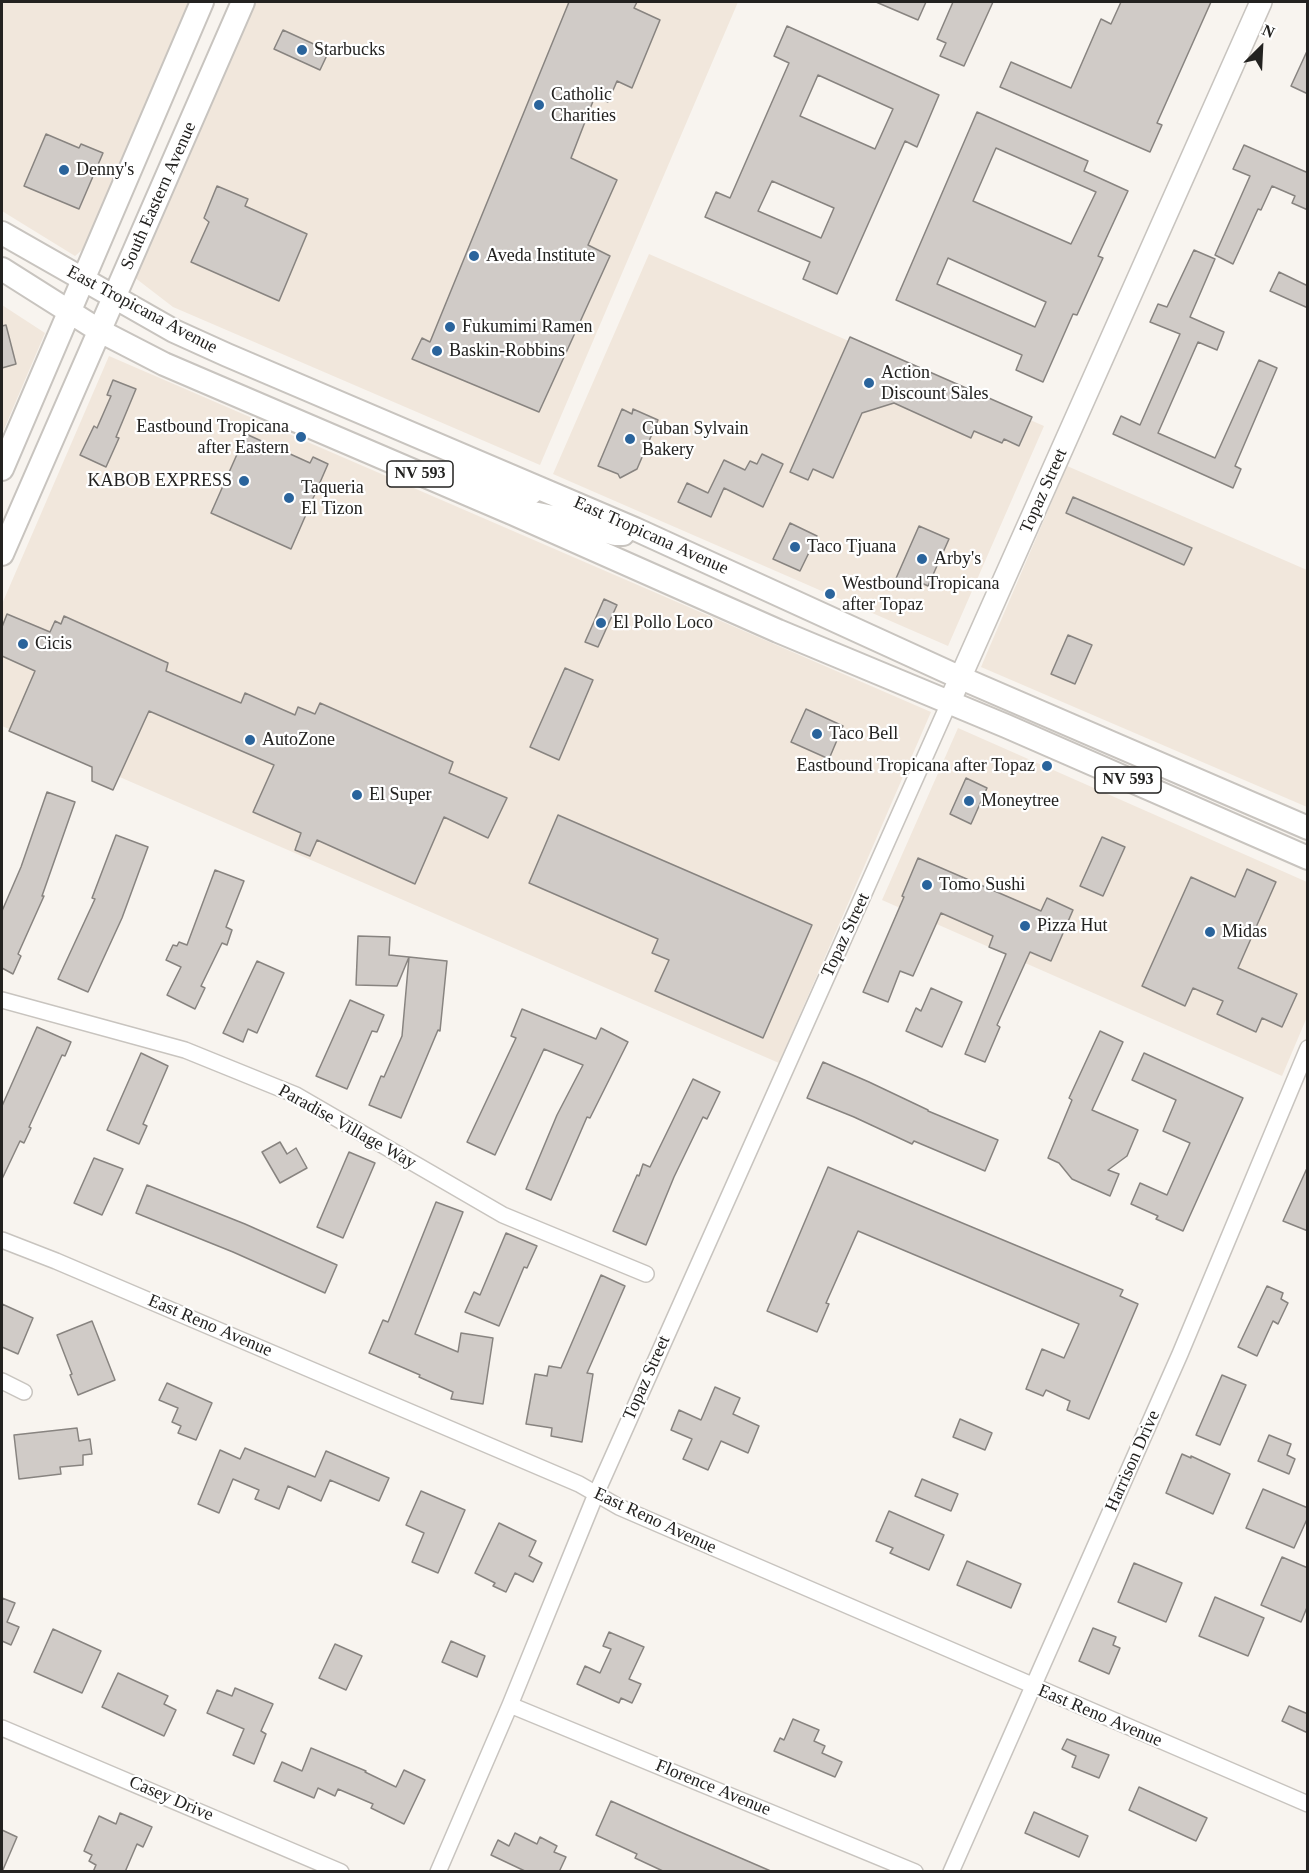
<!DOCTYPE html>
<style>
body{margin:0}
#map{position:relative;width:1309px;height:1873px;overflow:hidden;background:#f8f4ef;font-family:"Times New Roman",serif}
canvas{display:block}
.frame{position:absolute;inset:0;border:3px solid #232220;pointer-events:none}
.north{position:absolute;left:1231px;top:18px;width:60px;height:60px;-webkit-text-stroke:4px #fff;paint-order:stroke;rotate:24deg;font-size:16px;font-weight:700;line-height:24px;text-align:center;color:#232220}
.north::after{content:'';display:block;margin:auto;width:21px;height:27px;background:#232220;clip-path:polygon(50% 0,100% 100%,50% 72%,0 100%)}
</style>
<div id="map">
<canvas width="1309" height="1873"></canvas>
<div class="frame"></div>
<div class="north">N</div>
</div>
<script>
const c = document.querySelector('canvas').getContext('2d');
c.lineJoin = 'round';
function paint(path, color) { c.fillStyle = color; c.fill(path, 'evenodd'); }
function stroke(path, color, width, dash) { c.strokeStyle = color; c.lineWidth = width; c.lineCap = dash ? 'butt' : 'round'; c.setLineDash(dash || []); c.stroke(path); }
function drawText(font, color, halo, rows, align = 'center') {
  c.font = font + ' "Times New Roman",serif'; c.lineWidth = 4.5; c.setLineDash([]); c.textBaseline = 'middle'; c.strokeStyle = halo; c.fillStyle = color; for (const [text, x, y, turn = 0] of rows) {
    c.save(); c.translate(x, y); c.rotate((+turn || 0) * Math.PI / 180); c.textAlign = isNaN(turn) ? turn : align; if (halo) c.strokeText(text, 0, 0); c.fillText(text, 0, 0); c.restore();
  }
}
paint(new Path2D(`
 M2,2H195L95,239L75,256L2,211Z
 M252,2H738L540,465L173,307L134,277Z
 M649,254L1044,426L948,646L553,474Z
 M2,305L45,333L2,434Z
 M109,356L931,712L779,1063L2,726V604Z
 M1067,466L1307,570V807L981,667Z
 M958,728L1307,882V1017L1282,1076L882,900Z`), '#f1e7dc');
const building = new Path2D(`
 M569,2H637L634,8L660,20L632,88L617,81L608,102L595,96L571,158L617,180L588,245L610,256L539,412L412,359L422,338L430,342Z
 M876,2H926L918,20Z
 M953,2H993L964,66L940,56L946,43L937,39Z
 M1121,2H1211L1157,123L1162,125L1150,152L1000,87L1011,62L1071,88L1101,19L1111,24Z
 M787,26L939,95L917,147L905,141L837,294L803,279L810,262L705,217L716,192L730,198L789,63L774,56ZM818,75L893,109L875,149L800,116ZM772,181L834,208L821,238L758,211Z
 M283,30L329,51L320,70L274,49Z
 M1308,49V94L1291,86Z
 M977,112L1088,161L1084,171L1128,191L1098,256L1103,258L1077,315L1073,314L1043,382L1016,370L1022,355L896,300ZM996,148L1096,192L1071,244L973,201ZM948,258L1046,302L1035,327L937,284Z
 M46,134L79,148L81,144L103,153L79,209L24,186Z
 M1244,145L1306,172L1308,169V210L1292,203L1295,196L1272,186L1261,210L1258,209L1233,264L1215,255L1250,176L1233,169Z
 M217,186L248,199L245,206L307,234L279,301L191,262L209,222L204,218Z
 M1194,250L1215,259L1190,317L1224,332L1217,350L1198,342L1158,433L1215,458L1259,360L1277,368L1235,466L1241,469L1233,488L1113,434L1121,416L1140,425L1180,334L1150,322L1158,304L1167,307Z
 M1279,272L1308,286V308L1270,291Z
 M6,325L16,364L2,368V326Z
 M850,337L1032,417L1019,446L1004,439L1002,443L974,431L971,438L894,403L862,413L833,478L813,469L808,480L790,472Z
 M113,380L136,389L116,437L119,438L106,467L80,455L94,426L97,428L111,396L107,395Z
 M622,409L632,414L633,409L658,420L637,469L620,478L618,474L598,466Z
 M246,434L310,463L313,457L328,464L291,549L211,513Z
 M762,454L783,464L763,507L724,488L711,517L678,502L687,483L708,493L724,460L745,470L750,461L757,464Z
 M1073,497L1192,548L1184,565L1066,513Z
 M790,523L817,536L800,571L773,559Z
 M919,526L949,539L928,586L915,580L911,590L894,583Z
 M604,599L617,605L598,647L585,642Z
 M7,614L50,632L55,621L61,624L64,616L168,663L166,671L241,703L245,693L295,715L298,707L315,714L320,703L453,762L449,773L507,798L488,838L444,817L415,884L317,840L310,856L295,850L301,833L253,812L274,765L149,711L113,790L92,781V767L9,731L35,671L2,656V627Z
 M1068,635L1092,645L1075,684L1051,674Z
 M565,668L593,680L559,760L530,747Z
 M806,709L843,726L829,759L791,742Z
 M966,778L987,788L971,824L950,814Z
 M47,792L75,802L42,896H44L18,954L21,956L13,974L2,968V911L21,867Z
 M558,815L812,925L763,1038L655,991L669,960L652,953L658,939L529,883Z
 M116,835L148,847L122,918L88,992L58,979L95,899L92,898Z
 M1102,837L1125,847L1103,896L1080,886Z
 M918,858L1041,911L1047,898L1073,910L1051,961L1030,952L997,1025L1000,1027L985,1062L965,1054L1006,954L989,947L993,936L941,913L913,976L900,971L888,1002L863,992L904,897L902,896Z
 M1247,869L1276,882L1238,968L1297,994L1282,1027L1262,1018L1256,1032L1217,1014L1223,1001L1193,988L1185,1006L1142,986L1191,877L1235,897Z
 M215,870L244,881L226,927L232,930L227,945L222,943L201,986L205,988L195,1009L167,995L181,967L166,960L173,945L177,946L179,942L187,945Z
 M358,936L390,937L389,955L409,957L397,986L356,985Z
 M409,957L447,961L440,1031L438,1030L401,1118L369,1105L381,1076L384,1077L402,1036Z
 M257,961L284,973L257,1033L248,1029L243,1042L223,1033Z
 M931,988L962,1002L942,1047L906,1031L916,1008L921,1011Z
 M350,1000L384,1015L377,1032L372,1031L347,1089L316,1076Z
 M522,1009L596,1039L601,1028L628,1042L590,1118L587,1117L551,1200L526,1189L557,1115L583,1065L544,1049L495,1155L467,1142L516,1038L511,1036Z
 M37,1027L71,1042L65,1056L62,1055L29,1127L31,1128L24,1143L20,1141L2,1179V1106Z
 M1100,1031L1123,1042L1092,1110L1138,1130L1127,1156L1108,1170L1119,1174L1110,1196L1072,1179L1059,1163L1048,1158L1072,1100L1069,1098Z
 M141,1053L168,1066L143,1124L147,1126L139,1144L107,1130Z
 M1144,1053L1243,1098L1183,1231L1156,1219L1158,1216L1131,1204L1140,1183L1167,1195L1190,1143L1163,1131L1176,1100L1132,1080Z
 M823,1062L869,1082L928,1110V1111L998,1140L985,1171L914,1141L912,1144L854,1117L807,1098Z
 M693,1079L720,1092L707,1119L703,1117L674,1177L646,1245L613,1231L637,1175L639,1176L643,1164L650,1167Z
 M280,1142L287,1154L296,1148L307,1168L280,1183L262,1152Z
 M349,1152L375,1163L343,1238L317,1227Z
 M94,1158L123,1169L102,1215L74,1203Z
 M1308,1166V1231L1283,1221Z
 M828,1167L1123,1290L1120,1296L1138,1304L1089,1419L1067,1410L1070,1401L1046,1390L1043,1396L1026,1389L1042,1349L1064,1358L1079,1324L858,1231L826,1303L829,1304L817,1332L767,1311Z
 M147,1185L245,1224L337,1265L325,1293L233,1252L136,1213Z
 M436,1202L463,1212L415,1334L458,1352L461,1333L493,1338L483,1404L451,1399L453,1392L419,1377L420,1375L369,1353L383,1320L388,1322Z
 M506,1233L537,1246L527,1268L524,1267L499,1326L465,1312L474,1292L480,1295Z
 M601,1275L625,1286L587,1373L593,1374L582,1442L551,1436L552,1428L526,1424L535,1374L547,1376L549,1366L561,1368Z
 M1267,1286L1283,1293L1281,1299L1288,1303L1278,1324L1273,1321L1257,1356L1238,1347Z
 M2,1304L33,1318L18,1354L2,1347Z
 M92,1321L115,1380L78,1395L70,1375L72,1374L57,1335Z
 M1222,1375L1246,1385L1220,1445L1196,1435Z
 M167,1383L212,1403L196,1440L178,1433L181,1426L172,1422L178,1408L159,1400Z
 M715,1387L740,1398L733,1414L759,1426L748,1453L721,1441L708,1470L683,1459L692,1439L671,1430L679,1410L701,1420Z
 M960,1419L992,1433L985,1450L953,1437Z
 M77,1428L79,1441L90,1439L92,1454L83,1455V1465L60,1467L61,1474L19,1479L14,1435Z
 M1269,1435L1291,1444L1287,1455L1295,1459L1289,1474L1258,1461Z
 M245,1448L315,1477L326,1451L389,1478L379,1501L330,1480L321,1501L288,1486L279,1509L255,1499L259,1490L233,1479L219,1513L198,1504L220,1450L240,1459Z
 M1182,1454L1191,1458V1456L1230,1474L1213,1514L1166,1493Z
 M922,1479L958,1494L951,1511L915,1496Z
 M1263,1489L1308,1508V1517L1294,1548L1246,1528Z
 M421,1491L465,1510L438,1573L412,1562L424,1533L406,1525Z
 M889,1511L944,1535L929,1570L890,1553L893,1548L876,1541Z
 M499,1523L536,1541L529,1556L542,1563L533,1582L515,1573L506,1592L493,1586L495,1583L475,1573Z
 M1282,1557L1308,1568V1605L1301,1622L1261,1605Z
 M967,1561L1021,1584L1011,1608L957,1585Z
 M1134,1563L1182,1583L1166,1622L1118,1602Z
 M1215,1597L1264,1618L1248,1656L1199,1636Z
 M2,1598L15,1603L7,1622L19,1627L11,1645L2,1641Z
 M1093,1628L1116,1637L1113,1645L1120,1648L1109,1674L1079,1661Z
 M53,1629L101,1651L82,1693L34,1672Z
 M609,1632L644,1647L629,1679L641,1684L632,1703L621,1698L619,1703L577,1684L585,1666L600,1673L611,1649L603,1646Z
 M451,1641L485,1656L477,1677L442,1662Z
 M335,1644L362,1656L346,1690L319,1678Z
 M118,1673L168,1696L164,1704L176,1710L164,1736L102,1707Z
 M235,1688L273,1704L261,1731L266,1734L254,1764L233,1755L244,1729L207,1713L217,1690L232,1696Z
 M1289,1706L1308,1714V1733L1282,1721Z
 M793,1719L819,1730L814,1741L825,1746L822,1753L842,1762L835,1777L774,1751L780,1738L784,1740Z
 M1067,1739L1109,1755L1099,1778L1072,1767L1076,1756L1062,1749Z
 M311,1748L366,1771L365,1772L396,1787L404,1770L425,1780L404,1824L371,1808L373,1804L338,1789L335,1796L318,1788L314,1798L274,1781L282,1762L302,1771Z
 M1139,1787L1207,1818L1196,1841L1129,1810Z
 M611,1801L678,1831L773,1872H665L635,1858L637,1854L596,1835Z
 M1034,1812L1088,1836L1079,1857L1025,1833Z
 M120,1813L152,1827L143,1847L137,1844L125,1872H93L96,1865L89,1861L92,1855L84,1851L99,1816L116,1824Z
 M2,1830L17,1837L2,1872Z
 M515,1833L537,1844L540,1837L557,1846L554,1852L566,1857L559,1872H527L491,1855L498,1840L509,1846Z`);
paint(building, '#d0cbc7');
stroke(building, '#888480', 1.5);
const street = new Path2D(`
 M2,1000L185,1050L296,1095L503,1215L646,1274
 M2,1240L56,1261L579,1484L619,1507L1308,1804
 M2,1381L24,1392
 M510,1705L915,1872
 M2,1728L341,1872
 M438,1872L510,1705L596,1494L949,703
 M951,1872L1180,1354L1308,1048`);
const secondary = new Path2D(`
 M949,703L1261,2`);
const primary = new Path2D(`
 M2,233L174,331L227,355L635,529L961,678L1308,828
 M2,269L100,331L164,364L514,514L778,631L1006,726L1308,858
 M2,469L202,2
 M454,474L515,496L526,497L532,492L534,486
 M533,513L567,520L615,534H623
 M2,554L243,2`);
stroke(street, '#c8c4bf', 18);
stroke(secondary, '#c8c4bf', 24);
stroke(primary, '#c8c4bf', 26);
stroke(street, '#fff', 15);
stroke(secondary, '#fff', 21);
stroke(primary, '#fff', 22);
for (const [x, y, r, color] of [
 [302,50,6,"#2a649c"],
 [539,105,6,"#2a649c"],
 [64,170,6,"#2a649c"],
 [474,256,6,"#2a649c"],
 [450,327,6,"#2a649c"],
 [437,351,6,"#2a649c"],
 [869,383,6,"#2a649c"],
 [301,437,6,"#2a649c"],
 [630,439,6,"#2a649c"],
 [244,481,6,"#2a649c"],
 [289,498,6,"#2a649c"],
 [795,547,6,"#2a649c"],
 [922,559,6,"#2a649c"],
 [830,594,6,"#2a649c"],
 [601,623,6,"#2a649c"],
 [23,644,6,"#2a649c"],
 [817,734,6,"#2a649c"],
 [250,740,6,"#2a649c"],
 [1047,766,6,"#2a649c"],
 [357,795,6,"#2a649c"],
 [969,801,6,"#2a649c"],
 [927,885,6,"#2a649c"],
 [1025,926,6,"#2a649c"],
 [1210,932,6,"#2a649c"]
]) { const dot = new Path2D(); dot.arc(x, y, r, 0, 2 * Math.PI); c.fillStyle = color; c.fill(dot); stroke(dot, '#fff', 2); }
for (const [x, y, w] of [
 [420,474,66],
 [1128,780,66]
]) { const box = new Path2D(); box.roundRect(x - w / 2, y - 13, w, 26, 4.5); c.fillStyle = '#fff'; c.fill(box); stroke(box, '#232220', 1.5); }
drawText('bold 16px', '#232220', null, [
 ["NV 593",420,474],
 ["NV 593",1128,780]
]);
drawText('18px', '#232220', '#fff', [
 ["Starbucks",314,50],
 ["Catholic",551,95],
 ["Charities",551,116],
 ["Denny's",76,170],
 ["Aveda Institute",486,256],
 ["Fukumimi Ramen",462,327],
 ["Baskin-Robbins",449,351],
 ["Action",881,373],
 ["Discount Sales",881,394],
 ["Eastbound Tropicana",289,427,"right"],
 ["after Eastern",289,448,"right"],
 ["Cuban Sylvain",642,429],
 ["Bakery",642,450],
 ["KABOB EXPRESS",232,481,"right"],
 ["Taqueria",301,488],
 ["El Tizon",301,509],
 ["Taco Tjuana",807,547],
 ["Arby's",934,559],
 ["Westbound Tropicana",842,584],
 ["after Topaz",842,605],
 ["El Pollo Loco",613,623],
 ["Cicis",35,644],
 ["Taco Bell",829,734],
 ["AutoZone",262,740],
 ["Eastbound Tropicana after Topaz",1035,766,"right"],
 ["El Super",369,795],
 ["Moneytree",981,801],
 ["Tomo Sushi",939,885],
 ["Pizza Hut",1037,926],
 ["Midas",1222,932]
], 'left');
drawText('18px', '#232220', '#fff', [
 ["South Eastern Avenue",159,196,-66],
 ["East Tropicana Avenue",142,310,28],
 ["Topaz Street",1044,491,-66],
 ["East Tropicana Avenue",651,536,24],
 ["Topaz Street",846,935,-65],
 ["Paradise Village Way",347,1127,29],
 ["East Reno Avenue",210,1326,23],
 ["Topaz Street",647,1378,-66],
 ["Harrison Drive",1133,1461,-66],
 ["East Reno Avenue",655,1521,25],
 ["East Reno Avenue",1100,1716,23],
 ["Florence Avenue",713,1788,22],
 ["Casey Drive",171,1799,23]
]);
</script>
